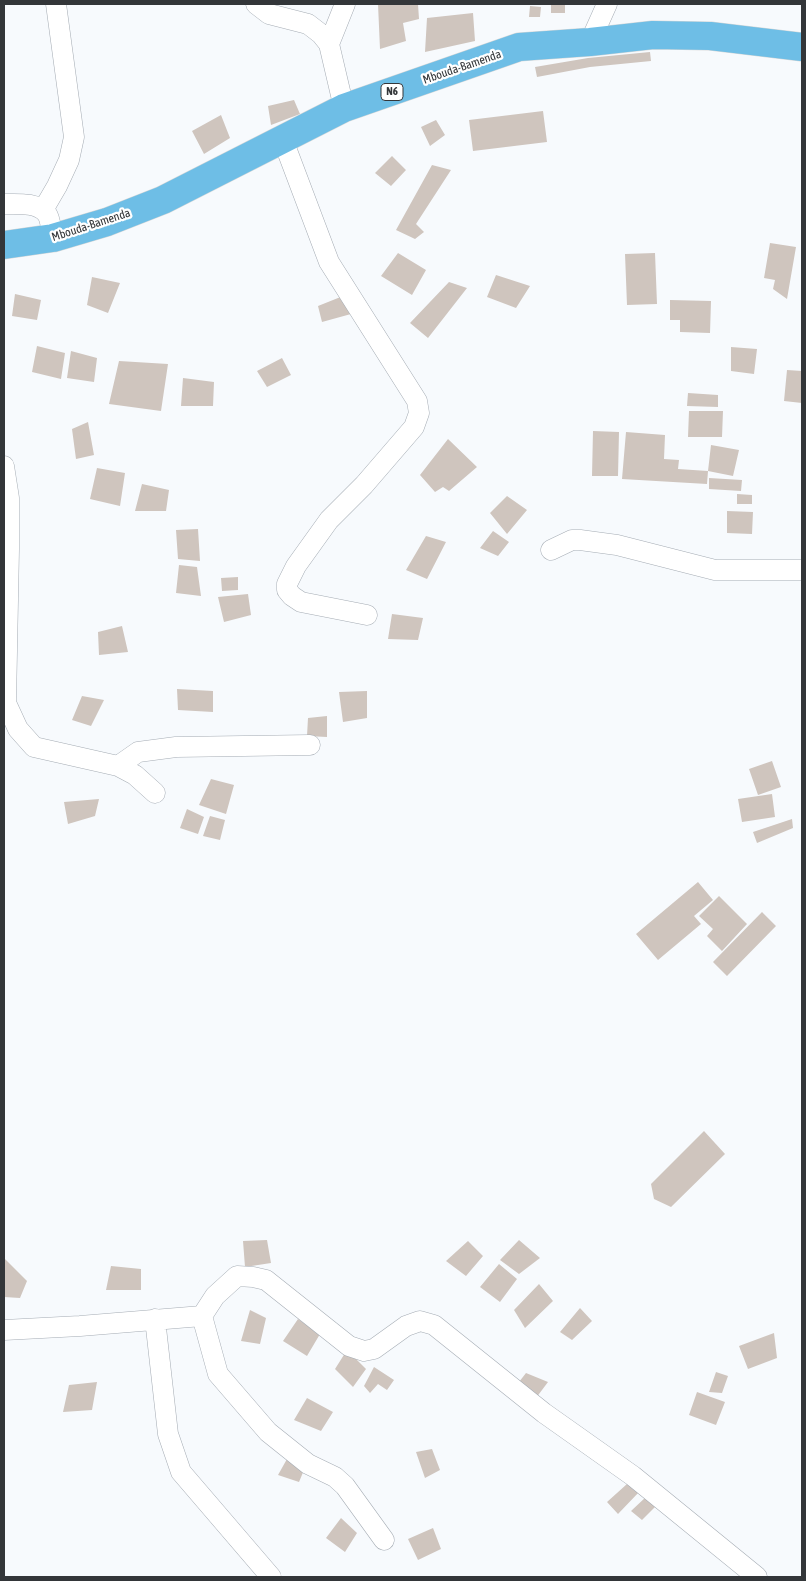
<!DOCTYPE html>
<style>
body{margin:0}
#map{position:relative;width:806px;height:1581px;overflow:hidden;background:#f7fafd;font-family:"Asap Condensed",sans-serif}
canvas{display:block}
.frame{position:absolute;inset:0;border:5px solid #333639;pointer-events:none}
</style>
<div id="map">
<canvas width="806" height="1581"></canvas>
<div class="frame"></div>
</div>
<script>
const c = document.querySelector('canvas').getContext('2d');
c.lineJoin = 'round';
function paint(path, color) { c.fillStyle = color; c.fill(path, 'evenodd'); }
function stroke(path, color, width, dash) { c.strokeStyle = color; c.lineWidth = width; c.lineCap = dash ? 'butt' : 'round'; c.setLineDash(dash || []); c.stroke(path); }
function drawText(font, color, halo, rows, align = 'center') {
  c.font = font + ' "Asap Condensed",sans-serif'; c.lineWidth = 4.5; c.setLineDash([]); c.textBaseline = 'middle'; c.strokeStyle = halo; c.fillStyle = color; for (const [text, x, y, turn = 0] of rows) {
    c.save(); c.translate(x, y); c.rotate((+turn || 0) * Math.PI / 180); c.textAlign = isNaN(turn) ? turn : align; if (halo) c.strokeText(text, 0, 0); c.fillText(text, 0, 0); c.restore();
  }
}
paint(new Path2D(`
 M378,4H418L419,19L403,23L406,41L380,49Z
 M551,4H565V13H551Z
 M530,6L541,7L540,17H529Z
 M473,13L475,41L425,52L427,18Z
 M650,52L651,61L590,67L537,77L535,67L588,58Z
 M294,100L300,114L271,125L268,106Z
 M543,111L547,142L473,151L469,120Z
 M221,115L230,138L204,154L192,131Z
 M436,120L445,135L430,146L421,127Z
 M392,156L406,170L391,186L375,173Z
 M432,165L451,170L416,224L424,232L415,239L396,230Z
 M770,243L796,247L787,299L773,289L775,280L764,278Z
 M398,253L426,270L412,295L381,276Z
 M655,253L657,304L627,305L625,254Z
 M496,275L530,286L516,308L487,297Z
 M92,277L120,283L108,313L87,305Z
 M449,282L467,288L428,338L410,323Z
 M15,294L41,300L37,320L12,316Z
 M343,296L351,314L322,322L318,306Z
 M670,300L711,301L710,333L680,332V320H670Z
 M37,346L65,353L61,379L32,372Z
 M731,347L757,349L754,374L731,371Z
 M71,351L97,358L94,382L67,378Z
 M282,358L291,375L267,387L257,371Z
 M119,361L168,364L161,411L109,404Z
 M787,370L802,371V403L784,401Z
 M183,378L214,382L213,406H181Z
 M688,393L718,395V407L687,406Z
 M689,411H723L722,437H688Z
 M88,422L94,455L76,459L72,429Z
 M593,431L619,432L618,476H592Z
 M626,432L665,435L664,459L679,460L678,469L708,471L707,484L622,479Z
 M448,439L477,467L449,491L443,487L435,492L420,475Z
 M711,445L739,450L733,476L708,471Z
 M97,468L125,473L120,506L90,499Z
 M709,478L742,480L741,491L709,489Z
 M142,484L169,490L166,511H135Z
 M737,494L752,495V504H737Z
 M507,496L527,510L507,534L490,513Z
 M727,511L753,512L752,534L727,533Z
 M198,529L200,561L178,559L176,530Z
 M493,531L509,542L498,556L480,548Z
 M426,536L446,542L427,579L406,570Z
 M179,565L197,567L201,596L176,593Z
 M238,577V590L222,591L221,578Z
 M248,594L251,615L224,622L218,597Z
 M392,614L423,618L418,640L388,639Z
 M122,626L128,652L99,655L98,632Z
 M177,689L213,691V712L178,710Z
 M367,691V718L343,722L339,692Z
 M82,696L104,700L91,726L72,720Z
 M327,716V737L307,736L308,718Z
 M772,761L781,787L758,795L749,769Z
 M211,779L234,785L226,814L199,805Z
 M772,794L775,817L742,822L738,799Z
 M99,799L95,816L68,824L64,802Z
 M187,809L204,817L198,834L180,828Z
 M210,816L225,820L220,840L203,836Z
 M792,819L793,828L757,843L753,832Z
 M698,882L713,900L694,916L701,924L658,960L636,934Z
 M719,896L747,924L722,951L707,936L713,929L699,916Z
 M762,912L776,926L727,976L713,962Z
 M704,1131L725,1154L671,1207L654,1199L651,1184Z
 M267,1240L271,1263L245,1267L243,1241Z
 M519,1240L540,1258L519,1274L500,1260Z
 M468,1241L483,1256L466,1276L446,1261Z
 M4,1258L27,1281L20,1298L4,1297Z
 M499,1264L517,1279L500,1302L480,1287Z
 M111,1266L141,1269V1290H106Z
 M539,1284L553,1301L525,1328L514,1310Z
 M580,1308L592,1321L572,1340L560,1332Z
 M250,1310L266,1318L260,1344L241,1341Z
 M298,1319L320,1334L307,1356L283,1341Z
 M774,1333L777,1358L748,1369L739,1346Z
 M347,1350L366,1369L353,1387L335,1369Z
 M374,1367L394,1380L387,1390L378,1384L370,1393L364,1386Z
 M716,1372L728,1376L722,1393L709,1392Z
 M526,1373L548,1382L536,1398L519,1382Z
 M97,1382L92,1410L63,1412L69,1385Z
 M697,1392L725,1402L716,1425L689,1415Z
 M307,1398L333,1412L321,1431L294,1420Z
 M432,1449L440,1470L425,1478L416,1452Z
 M287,1459L304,1470L299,1482L278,1475Z
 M627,1484L640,1491L618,1514L607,1502Z
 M647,1496L658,1504L642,1520L631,1511Z
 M341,1518L357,1533L345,1552L326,1538Z
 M433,1528L441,1549L418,1560L408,1539Z`), '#cfc5be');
const minor = new Path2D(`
 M256,4L269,14L308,24L321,34L329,44L344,108
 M590,42L607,4
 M329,44L345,4
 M283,140L329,262L417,401L419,413L414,427L364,485L329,520L296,566L287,584V590L292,596L301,602L367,615
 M4,204C17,204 38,202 47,214C51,220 51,231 53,238
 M43,210L57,186L69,160L74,137L56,4
 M4,466L9,498V549L6,703L18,729L34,747L118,766L135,775L155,793
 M551,550L572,540H580L617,545L715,570H802
 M118,766L138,752L176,747L310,745
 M202,1316L215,1296L237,1276L253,1277L266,1280L349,1346L364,1351L374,1349L406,1326L420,1321L434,1325L544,1413L633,1476L757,1577
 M155,1319L168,1434L181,1472L271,1577
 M4,1330L80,1326L202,1316L218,1374L268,1432L308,1464L335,1477L345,1486L384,1540`);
const highway = new Path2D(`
 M4,245L53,238L107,222L163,200L344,108L519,47L590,42L653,35L710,36L802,47`);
stroke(minor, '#a5acb4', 21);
stroke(highway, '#d6d7d7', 29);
stroke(minor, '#fff', 20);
stroke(highway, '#6ebee6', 28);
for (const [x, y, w] of [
 [392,92,22]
]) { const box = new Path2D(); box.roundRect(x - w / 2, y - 8.5, w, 17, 4); c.fillStyle = '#fff'; c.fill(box); stroke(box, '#333639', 1); }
drawText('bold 11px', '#333639', null, [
 ["N6",392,92]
]);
drawText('12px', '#333639', '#fff', [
 ["Mbouda-Bamenda",462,67,-19],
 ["Mbouda-Bamenda",91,225,-18]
]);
</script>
